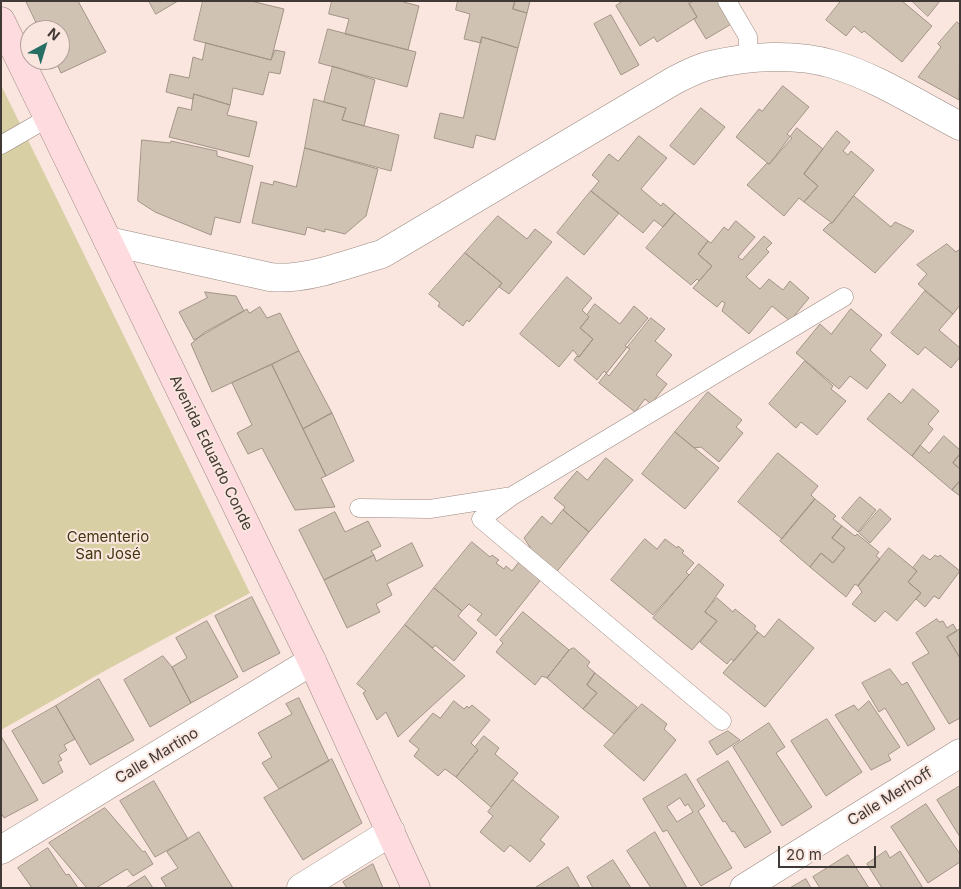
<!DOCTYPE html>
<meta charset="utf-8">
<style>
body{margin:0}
#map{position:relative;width:961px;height:889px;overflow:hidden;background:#fae6de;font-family:Inter,sans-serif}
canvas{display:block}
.frame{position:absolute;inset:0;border:2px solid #413936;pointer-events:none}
.north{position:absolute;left:20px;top:20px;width:50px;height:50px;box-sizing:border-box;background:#fae6de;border:1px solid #b0a19b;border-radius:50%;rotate:39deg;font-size:14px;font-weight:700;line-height:20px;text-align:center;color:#413936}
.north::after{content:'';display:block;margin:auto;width:18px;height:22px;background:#276e64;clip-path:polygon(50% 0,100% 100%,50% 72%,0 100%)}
.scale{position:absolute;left:778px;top:846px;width:98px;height:22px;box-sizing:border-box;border:2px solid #413936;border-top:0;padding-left:6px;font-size:15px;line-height:18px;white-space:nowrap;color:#413936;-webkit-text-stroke:4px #fae6de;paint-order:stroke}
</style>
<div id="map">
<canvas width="961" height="889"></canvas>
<div class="frame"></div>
<div class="north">N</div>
<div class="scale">20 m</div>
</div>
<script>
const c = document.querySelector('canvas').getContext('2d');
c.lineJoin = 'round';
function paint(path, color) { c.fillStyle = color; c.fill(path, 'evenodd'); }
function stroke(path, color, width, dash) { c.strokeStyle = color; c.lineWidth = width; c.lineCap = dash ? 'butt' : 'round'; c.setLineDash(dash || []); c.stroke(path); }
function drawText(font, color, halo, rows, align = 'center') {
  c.font = font + ' Inter,sans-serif'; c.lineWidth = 4; c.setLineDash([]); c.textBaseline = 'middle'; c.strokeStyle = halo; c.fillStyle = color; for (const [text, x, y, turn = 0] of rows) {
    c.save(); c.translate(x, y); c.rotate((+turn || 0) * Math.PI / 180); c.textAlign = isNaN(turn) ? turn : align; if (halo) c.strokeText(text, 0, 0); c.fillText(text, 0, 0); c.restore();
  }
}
paint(new Path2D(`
 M1,85L250,593L108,669L1,730Z`), '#d8cfa5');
const building = new Path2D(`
 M26,1H78L106,52L61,73L55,60H60V30H40Z
 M149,1H178L156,14Z
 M203,1H251L284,9L271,60L194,40Z
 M332,1H400L419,6L408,50L345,34L349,19L329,14Z
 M458,1H515L513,9L527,13L518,48L482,37L481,43L464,39L470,14L456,10Z
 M515,1H530L527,13L513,9Z
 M623,1H688L697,17L657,42L654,37L640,46L616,6Z
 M694,1H719L733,23L706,39L694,19L697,17L689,4Z
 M841,1H902L932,26L902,62L864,31L862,33L854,26L846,36L826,20Z
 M912,1H940L928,16Z
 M611,15L639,65L621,75L594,24Z
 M957,22L960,25L959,100L918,77L941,47L938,44Z
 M328,29L416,52L407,87L319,63Z
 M482,37L518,48L495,140L476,135L473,148L434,138L440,113L463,118Z
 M206,43L271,60L275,50L285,52L280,74L269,72L263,95L233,88L230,105L194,94L193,99L166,92L170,74L189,78L193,57L202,60Z
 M333,66L375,80L364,126L342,120L346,108L324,102Z
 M783,86L809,107L787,134L792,138L769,164L736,137L759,109L762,111Z
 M194,94L230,105L227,115L257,122L249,157L169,137L178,107L191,110Z
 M314,99L346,108L342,120L399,135L391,171L305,148Z
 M701,108L725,127L694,165L670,146Z
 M797,128L823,149L804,174L818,186L804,202L799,198L784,216L747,185L767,163L769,164Z
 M837,131L850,142L843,151L848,155L851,151L874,170L832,223L804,202L818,186L804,174Z
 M639,136L667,158L641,189L661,206L663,203L675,213L663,227L654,220L643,233L591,191L599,181L592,175L609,154L618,161Z
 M142,140L170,143L171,141L217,151V156L253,166L240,223L215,217L211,235L155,212L138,201Z
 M305,148L378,169L366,216L345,234L325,229V232L307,227L305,235L252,223L261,182L273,185L274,181L296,187Z
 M591,191L619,213L584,255L557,233Z
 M854,196L891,227L895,222L914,231L875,273L823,230L830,223H832Z
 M675,213L708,241L698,254L712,266L699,281L697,279L691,285L646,248Z
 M498,216L527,239L535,229L552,242L509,294L499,287L502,283L465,253Z
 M736,221L755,237L738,257L742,260L764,236L772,243L766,249L769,252L746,277L760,289L769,279L783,290L790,281L809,298L790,321L772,306L749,334L722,311L725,303L722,301L717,307L693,288L712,266L698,254L708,241L711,243L724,227L728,230Z
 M947,244L956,252L960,249V305L953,314L918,284L927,274L917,265Z
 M465,253L502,283L469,322L467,320L463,326L438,306L440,303L429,294Z
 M567,277L592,298L582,310L589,317L580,328L593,339L579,357L573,350L559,367L520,334Z
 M925,291L953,314L939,330L960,348V357L951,368L925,347L918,355L891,333Z
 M205,292L236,296L244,311L194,340L179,312L207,298Z
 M595,304L620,324L634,306L648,318L625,346L630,349L609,376L604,371L597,380L574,360L577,356L579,357L593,339L580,328L589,317L587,315Z
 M260,307L267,318L280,313L299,351L212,392L191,344L205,332L247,309L249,313Z
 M851,309L882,335L870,350L886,365L867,389L850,376L839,389L796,353L820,324L831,334Z
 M651,318L665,329L655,341L672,355L656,375L667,384L651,404L645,399L635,412L599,383Z
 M299,351L332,413L303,429L272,365Z
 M805,361L833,386L831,389L846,401L817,435L801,422L796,428L769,404Z
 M272,365L326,476L321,478L335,507L295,510L262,448L248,454L237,433L252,425L232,383Z
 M913,389L939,411L928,424L933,429L912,456L867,419L889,393L901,403Z
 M708,392L742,420L736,427L743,433L719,462L701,447L694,448L675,432Z
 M332,413L354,461L326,476L303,429Z
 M675,432L719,468L685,509L642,474Z
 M944,436L960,450V454L953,463L960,469V481L952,490L912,456L920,445L929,453Z
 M778,453L818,486L811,495L815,499L782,539L738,502Z
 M960,454V469L953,463Z
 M606,458L633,480L589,532L563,510L565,507L554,498L577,471L587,480Z
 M960,481V496L952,490Z
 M860,497L876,510L858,532L842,518Z
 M815,499L836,516L833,519L842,526L832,538L845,548L833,563L821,553L810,567L780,541Z
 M880,509L891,519L870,543L859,533Z
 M563,510L589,532L554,575L526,552L530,547L524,538L542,516L551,524Z
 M335,512L345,532L368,521L381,546L371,551L374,555L324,580L299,530Z
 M842,526L855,536L857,534L879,552L876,556L880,559L858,586L855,584L846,597L810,567L821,553L833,563L845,548L832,538Z
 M645,539L657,549L665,539L677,548L678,546L684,551L682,553L694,563L686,572L689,575L653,615L611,580Z
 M472,542L490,557L492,555L499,560L496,563L504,569L506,566L512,571L521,559L543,577L496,636L477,620L482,614L469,604L462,611L434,588Z
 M412,543L423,566L387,584L392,595L376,604L380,612L347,628L324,580L374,555L376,561Z
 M889,548L917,571L908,582L921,593L897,621L885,611L875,622L852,604L862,592L858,586Z
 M923,555L930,560L935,555L938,557L940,555L960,571L939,599L934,596L925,607L916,599L921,593L908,582L917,571L913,568Z
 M699,564L724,585L705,612L717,621L692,650L653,618Z
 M434,588L462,611L458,616L477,633L454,661L435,645L433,648L405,625Z
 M252,597L280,653L243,672L215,616Z
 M717,598L733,612L735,609L756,626L754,629L758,632L734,661L731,659L727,664L700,642L717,621L705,612Z
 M523,612L569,650L547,678L542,676L535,685L496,652L503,643L500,640Z
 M779,619L814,648L765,707L723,673L758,632L764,637Z
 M937,619L939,622L943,621L947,628L953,624L957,631L947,637L960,658V718L949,724L912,663L929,653L916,633Z
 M207,621L238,677L191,703L172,667L187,658L176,638Z
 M405,625L465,676L398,737L386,712L377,720L363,693L366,691L357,684Z
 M960,629V658L947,637Z
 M574,648L590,662L587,666L595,673L587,685L597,693L583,709L547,678L569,650Z
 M163,656L172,667L191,703L150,727L124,680Z
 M890,669L902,685L907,682L935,729L908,746L885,708L879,712L862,683Z
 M595,673L637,707L614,734L583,709L597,693L587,685Z
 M99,679L134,740L90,765L56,706Z
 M299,698L329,761L279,789L262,763L272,757L258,733L292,714L286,704Z
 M454,701L464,709L467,706L469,708L472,705L490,720L471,743L478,750L456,777L445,769L438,776L414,756L419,749L409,741L433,713L440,718Z
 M869,701L900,747L888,755L891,760L871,770L835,715L854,705L858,710Z
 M642,704L667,724L664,729L676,740L644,781L604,746Z
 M56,706L75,739L64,745L67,750L59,755L62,760L58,762L63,772L43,784L12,731Z
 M827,719L862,772L826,796L791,741Z
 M769,723L785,747L776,753L812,807L782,826L733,747Z
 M728,731L740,740L717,755L709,742Z
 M1,736L38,800L4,818L1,813Z
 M484,736L499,748L495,754L518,773L491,807L456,777L478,750L475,747Z
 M332,759L362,823L303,860L264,798Z
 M728,761L771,832L745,848L734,831L732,832L725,821L723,822L697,780Z
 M686,774L705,806L698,811L732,868L701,886L667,830L663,832L643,799ZM680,798L685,806L688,804L693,812L677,822L667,807Z
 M513,780L559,817L540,840L545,844L530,862L510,845L504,852L480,832L493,816L488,812Z
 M154,781L188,839L155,857L120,801Z
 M960,786V837L937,800Z
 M926,804L960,854V862L928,883L891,827Z
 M105,808L143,852L145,851L153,864L133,876L127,869L96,888H87L49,843Z
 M199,832L233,888H167L161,878L178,868L167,852Z
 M655,832L687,888H651L627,851Z
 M48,848L66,875L69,874L78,888H32L18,868Z
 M886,851L890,858L900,851L923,888H882L867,864Z
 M848,855L869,888H820L813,877Z
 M613,860L631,888H593L587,877Z
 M373,864L383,888H347L343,882Z
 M568,867L580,888H535Z
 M145,876L153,888H126Z
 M806,879L811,888H790Z`);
paint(building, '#cfc2b3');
stroke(building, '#a19486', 1);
const lane = new Path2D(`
 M727,1L748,37V59
 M1,145L48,118
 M359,508L430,509L506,497
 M722,721L481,519L512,496L844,297`);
const street = new Path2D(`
 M108,241L270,277C306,281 347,264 382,254L675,80C687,74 698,68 711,65C748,56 796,53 832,64C877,77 919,105 960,126
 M1,850L312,661
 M301,888L391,832
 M744,888L960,753`);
const secondary = new Path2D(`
 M1,21L312,661L416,888`);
stroke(lane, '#9a8880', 19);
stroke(street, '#9a8880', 29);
stroke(secondary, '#9a8880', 29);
stroke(lane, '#fff', 18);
stroke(street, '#fff', 28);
stroke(secondary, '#fddbdf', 28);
drawText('15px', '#413936', '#fae6de', [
 ["Avenida Eduardo Conde",211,453,64],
 ["Calle Martino",157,756,-31],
 ["Calle Merhoff",890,797,-32]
]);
drawText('15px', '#3f3711', '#fae6de', [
 ["Cementerio",108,537],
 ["San José",108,554]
]);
</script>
